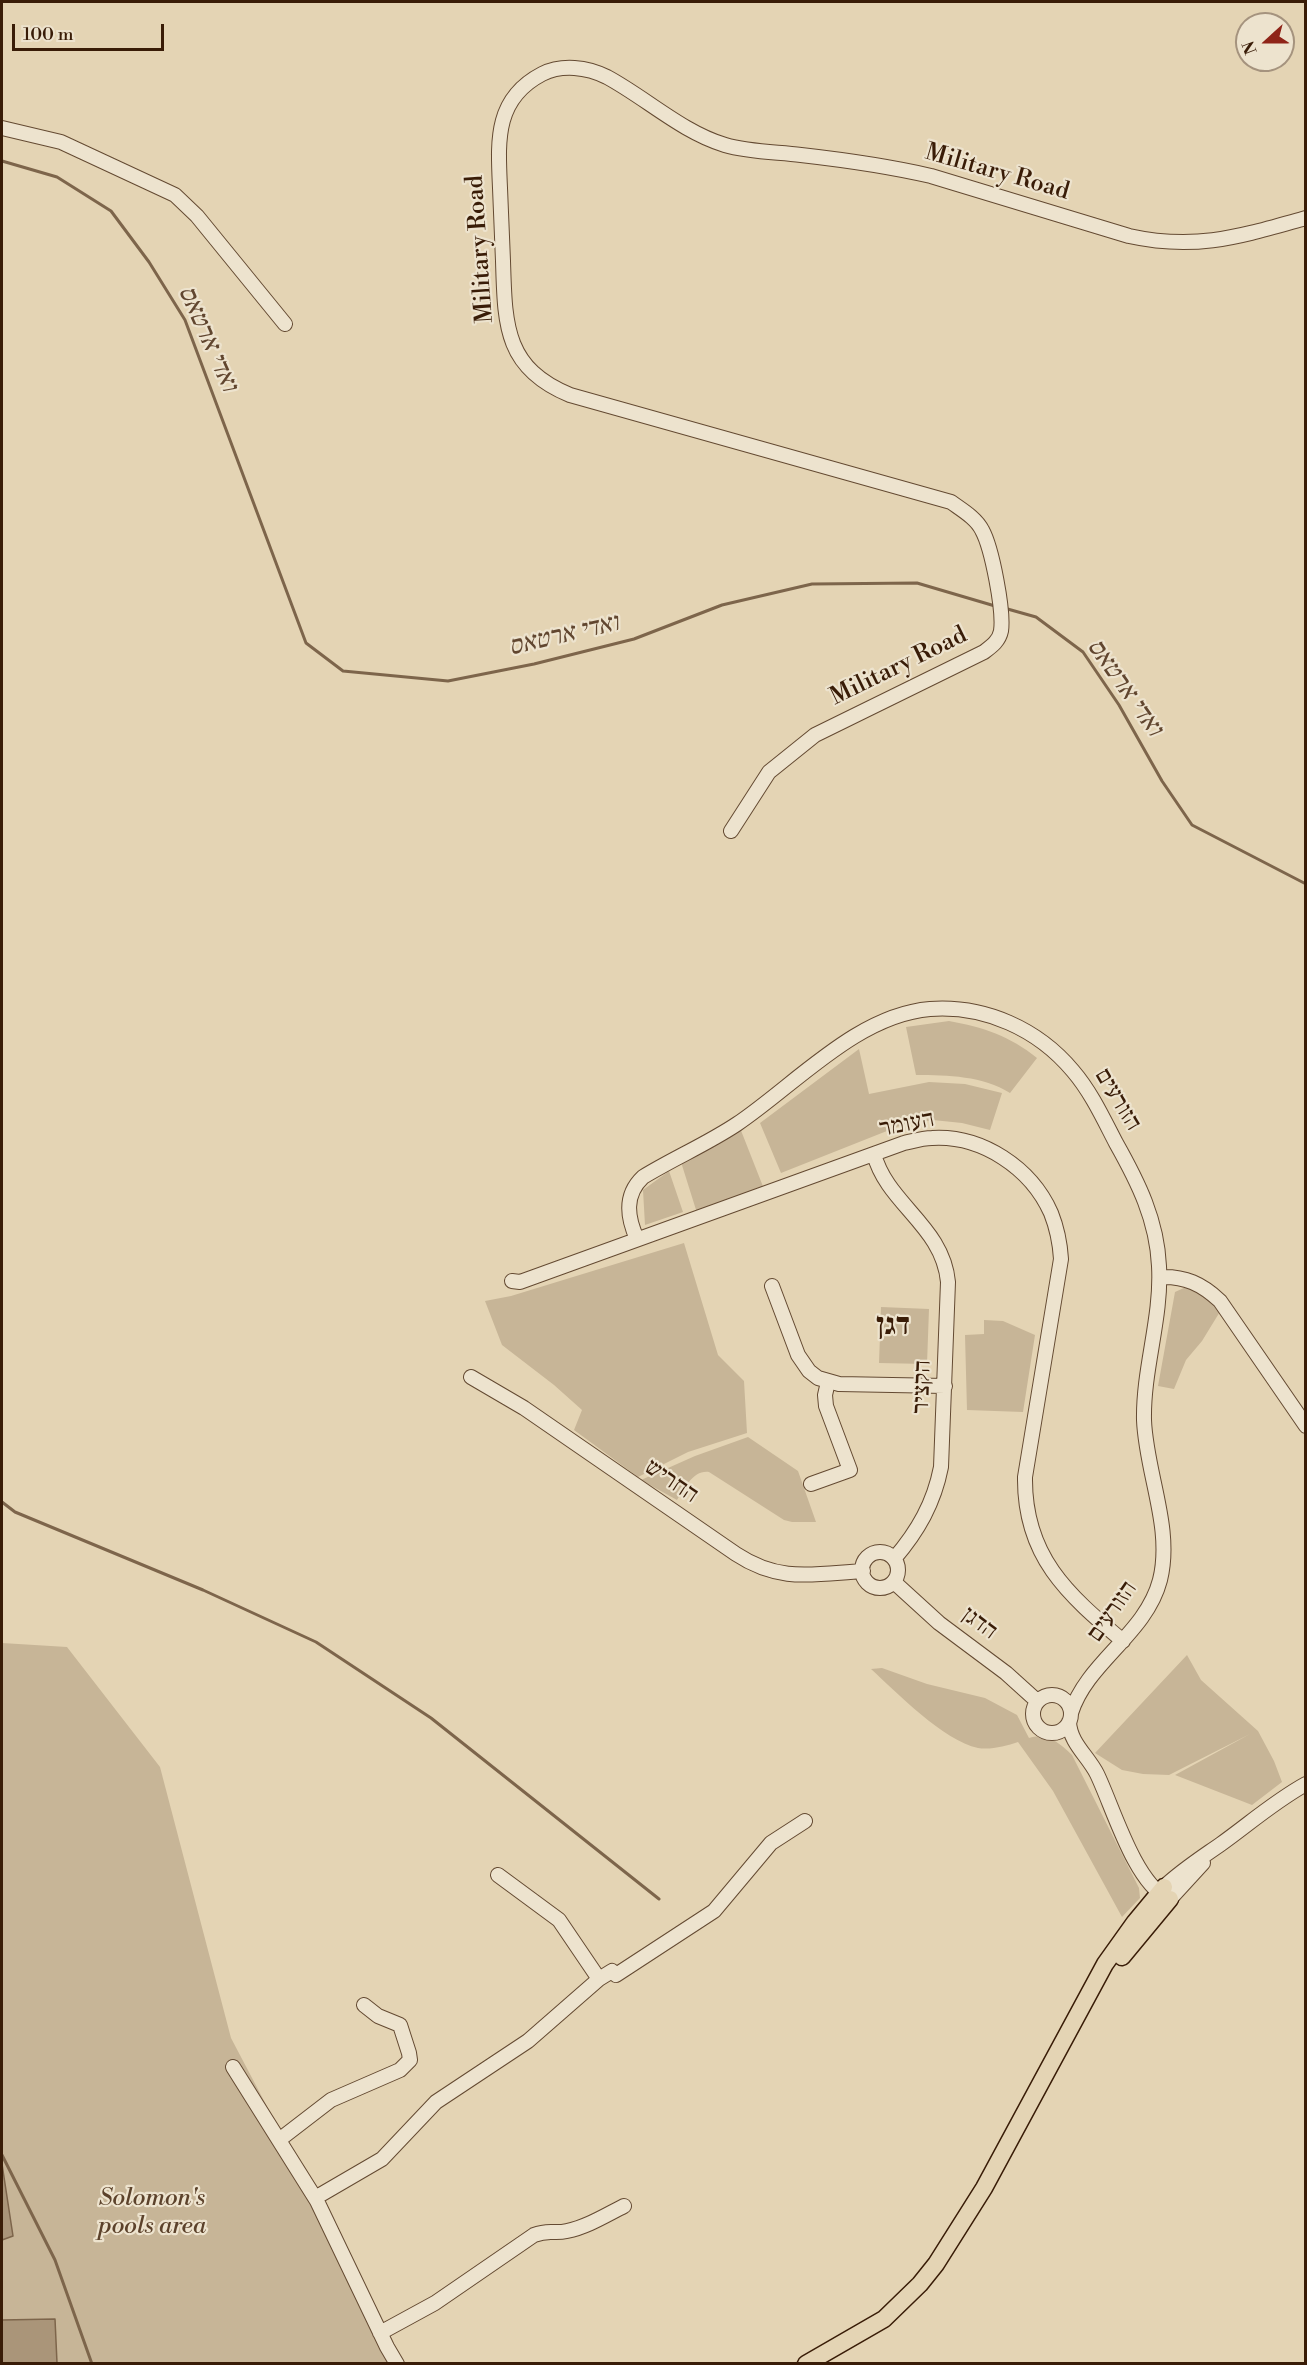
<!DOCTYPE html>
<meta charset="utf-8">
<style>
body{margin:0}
#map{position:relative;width:1307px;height:2365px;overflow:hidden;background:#e4d4b4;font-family:"Libre Bodoni",serif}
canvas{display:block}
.frame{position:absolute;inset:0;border:3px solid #391c07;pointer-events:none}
.north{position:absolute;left:1235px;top:12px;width:60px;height:60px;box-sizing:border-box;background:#ede3ce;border:2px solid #a5937e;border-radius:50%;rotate:249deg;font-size:16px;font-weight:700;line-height:24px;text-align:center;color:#391c07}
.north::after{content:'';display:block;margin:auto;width:21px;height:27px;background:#8f2418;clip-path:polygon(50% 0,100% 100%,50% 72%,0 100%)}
.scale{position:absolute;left:12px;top:24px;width:152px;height:27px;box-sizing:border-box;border:3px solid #391c07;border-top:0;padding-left:8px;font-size:18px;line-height:21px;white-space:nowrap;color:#391c07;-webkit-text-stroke:4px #ede3ce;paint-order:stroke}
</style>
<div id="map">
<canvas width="1307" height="2365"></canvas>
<div class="frame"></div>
<div class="north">N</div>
<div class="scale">100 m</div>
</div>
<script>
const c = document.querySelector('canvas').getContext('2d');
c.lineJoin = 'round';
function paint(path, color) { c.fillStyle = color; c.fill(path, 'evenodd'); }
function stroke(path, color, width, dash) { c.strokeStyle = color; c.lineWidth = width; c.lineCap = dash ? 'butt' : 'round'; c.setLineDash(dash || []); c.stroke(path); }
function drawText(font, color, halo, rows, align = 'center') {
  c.font = font + ' "Libre Bodoni","Frank Ruhl Libre",serif'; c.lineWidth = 4.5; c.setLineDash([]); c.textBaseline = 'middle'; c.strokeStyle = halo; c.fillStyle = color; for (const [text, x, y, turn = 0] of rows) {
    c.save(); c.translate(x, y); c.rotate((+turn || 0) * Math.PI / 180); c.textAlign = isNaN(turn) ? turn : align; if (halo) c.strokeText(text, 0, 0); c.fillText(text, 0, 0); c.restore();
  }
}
paint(new Path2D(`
 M949,1021C983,1027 1010,1036 1037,1058L1010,1093C983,1076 948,1075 916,1075L906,1027Z
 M859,1049L869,1094L929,1082L965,1084L1002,1093L990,1130L962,1123L933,1120L902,1125L781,1173L760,1123Z
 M740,1128L764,1189L697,1213L681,1162Z
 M669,1171L683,1212L645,1225L643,1190Z
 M684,1243L718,1355L744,1381L747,1433L688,1452L638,1477L574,1430L582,1410L554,1385L502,1345L485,1301L511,1296Z
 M1186,1287L1196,1291L1221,1310L1202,1341L1186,1360L1174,1389L1158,1386L1175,1292Z
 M881,1307L929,1309L927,1364L879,1363Z
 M984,1320L1003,1321L1035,1335L1023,1412L967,1410L965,1335L984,1334Z
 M748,1437L798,1471L816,1522H792L784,1520L709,1472C693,1470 685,1488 677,1500L641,1480L695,1456Z
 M2,1643L67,1647L160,1767L231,2038L402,2363L2,2364Z
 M1187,1655L1201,1680L1258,1731L1274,1761L1282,1782L1252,1805L1175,1775L1250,1734L1169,1775L1143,1774L1122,1770L1095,1753Z
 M882,1668L927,1684L985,1698L1017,1715L1029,1738C1048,1733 1058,1742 1072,1755L1139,1888L1140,1898L1122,1917L1053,1791L1018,1742C1006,1746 991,1750 978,1748C944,1741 896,1692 871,1669Z`), '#c7b597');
const water = new Path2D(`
 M2,2164L13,2236L2,2240Z
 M55,2319L57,2363H2V2320Z`);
paint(water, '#aa9579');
stroke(water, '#7d654b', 1.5);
stroke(new Path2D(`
 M2,161L57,177L111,211L149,262L185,320L306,643L343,671L448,681L534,664L634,639L722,605L812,584L917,583L995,606
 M1004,608L1036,617L1083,652L1119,705L1162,781L1192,825L1306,884
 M2,1502L15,1512L203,1590L316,1642L431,1718L659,1899
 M2,2155L55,2260L92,2364`), '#7d654b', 3);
const minor = new Path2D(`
 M2,128L61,142L175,195L197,216L285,324
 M731,831L769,772L815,735L984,652C992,646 999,641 1001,631C1004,611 992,548 982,530C976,518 962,510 951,502L570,395C504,368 505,324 503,261C502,237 501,212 500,188C498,142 494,99 542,74C562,64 587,67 607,77C646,98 682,132 725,145C749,152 776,152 801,155C845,160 888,166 931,176L1129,236C1197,251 1241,236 1306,218
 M874,1154C887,1204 943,1226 948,1282L941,1467C934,1503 918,1531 894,1559
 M637,1239C627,1217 624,1195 643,1177C674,1158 707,1144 737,1124C795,1085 857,1015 930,1009C985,1005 1038,1029 1073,1071C1091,1092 1103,1118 1116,1143C1138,1182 1157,1220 1159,1266C1162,1318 1143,1368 1144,1420C1146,1473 1173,1528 1160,1580C1146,1634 1087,1662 1071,1713
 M1160,1277C1185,1276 1202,1284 1220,1301L1306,1426
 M512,1281L520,1282L904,1143C913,1141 923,1138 932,1138C982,1135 1031,1168 1051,1213C1057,1228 1060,1243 1061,1259L1025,1477C1024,1556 1067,1594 1123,1641
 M772,1286L798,1355L809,1371L818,1378L839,1384L945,1386
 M471,1377L524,1408L736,1554C780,1583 813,1574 863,1571
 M811,1484L850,1470L826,1406L825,1395L828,1382
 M862 1570a18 18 0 1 1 36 0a18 18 0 1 1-36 0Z
 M894,1582L939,1623L1006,1673L1037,1701
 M1033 1714a19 19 0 1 1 38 0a19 19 0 1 1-38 0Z
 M1069,1722C1070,1743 1088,1756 1097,1774C1113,1807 1134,1881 1167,1898
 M498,1875L559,1920L599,1979L612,1971L616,1975L714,1911L771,1843L805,1821
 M1164,1887C1182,1870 1201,1858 1221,1844C1249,1824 1275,1801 1306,1784
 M1170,1899L1203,1863
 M233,2067L317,2201L387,2347L397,2364
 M279,2140L331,2100L400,2070L410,2060L409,2053L400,2025L378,2016L364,2005
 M315,2198L382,2159L436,2102L528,2041L599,1979
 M380,2333L435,2303L534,2235C549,2229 553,2234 567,2231C587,2227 606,2215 624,2206`);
const major = new Path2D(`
 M1122,1957L1170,1899
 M806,2364L884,2319L920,2284L936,2264L984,2188L1105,1964L1135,1922L1164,1887`);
stroke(minor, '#644a32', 16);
stroke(major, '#391c07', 19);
stroke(minor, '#ede3ce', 14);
stroke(major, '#e4d4b4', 16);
drawText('24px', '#391c07', '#ede3ce', [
 ["Military Road",997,173,16],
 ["Military Road",481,249,-94],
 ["Military Road",899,667,-26],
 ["הזורעים",1117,1100,59],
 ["העומר",907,1125,-11],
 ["הקציר",923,1387,-88],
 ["החריש",671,1482,34],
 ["הזורעים",1113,1612,-55],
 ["הדגן",979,1624,37]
]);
drawText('italic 24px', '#5c422b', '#ede3ce', [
 ["Solomon's",152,2199],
 ["pools area",152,2227]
]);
drawText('italic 26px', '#61462f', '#ede3ce', [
 ["ואדי ארטאס",207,339,66],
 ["ואדי ארטאס",564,636,-13],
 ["ואדי ארטאס",1124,688,55]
]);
drawText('bold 30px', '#391c07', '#ede3ce', [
 ["דגן",893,1327]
]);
</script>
